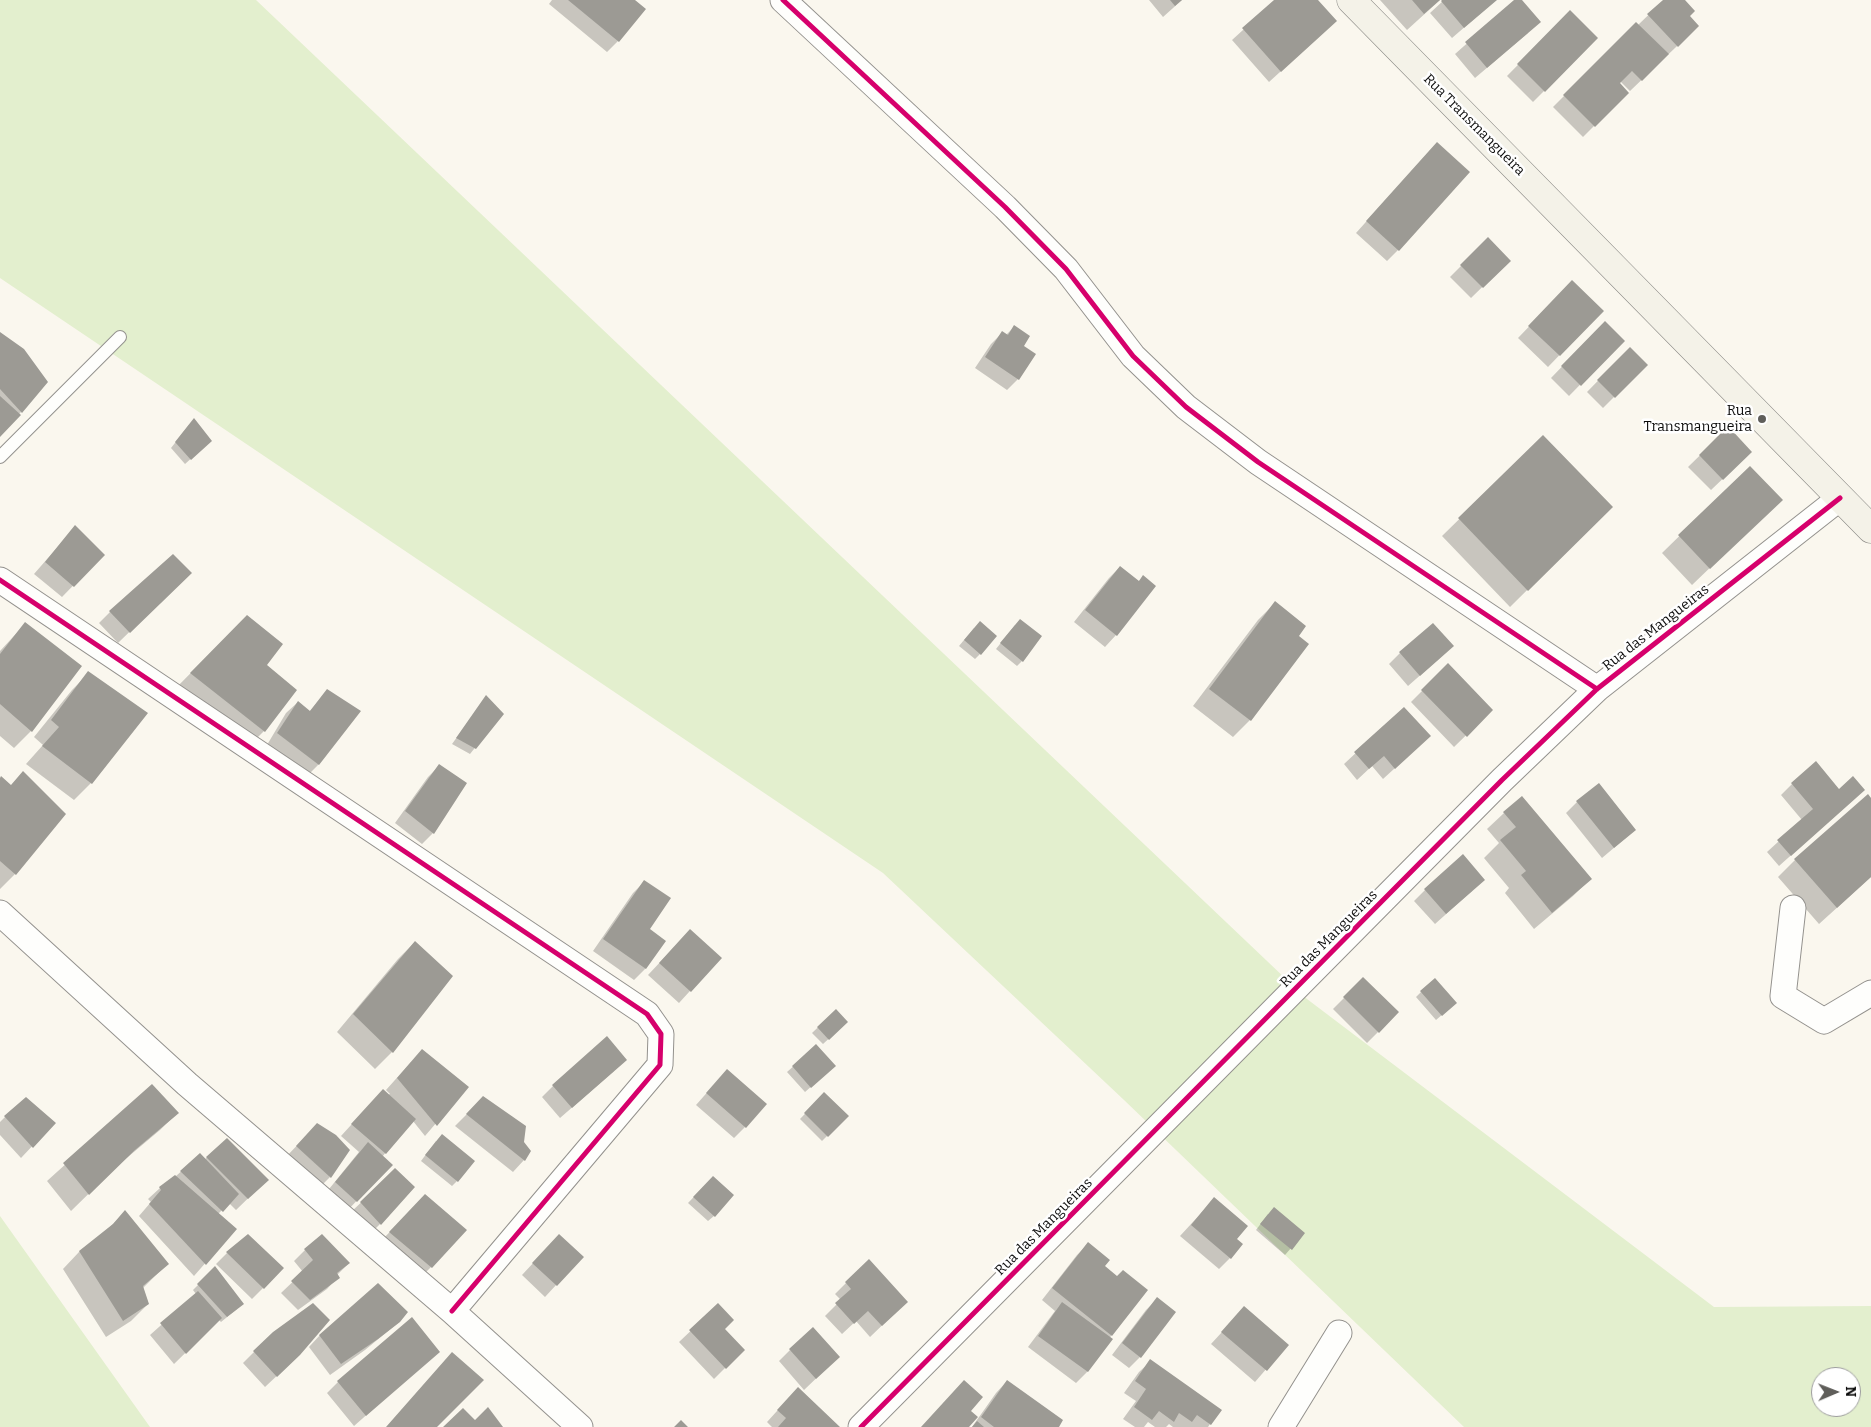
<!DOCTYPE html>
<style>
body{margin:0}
#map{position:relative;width:1871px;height:1427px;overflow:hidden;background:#faf7ee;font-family:Bitter,serif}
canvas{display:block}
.north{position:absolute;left:1811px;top:1367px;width:50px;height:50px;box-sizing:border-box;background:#fff;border:1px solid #9d9d9d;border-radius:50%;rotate:89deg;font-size:14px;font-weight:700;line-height:20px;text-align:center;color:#0b0b0b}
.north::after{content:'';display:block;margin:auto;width:18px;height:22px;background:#5f5e5a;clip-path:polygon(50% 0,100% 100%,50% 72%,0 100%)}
</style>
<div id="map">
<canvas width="1871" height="1427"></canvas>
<div class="north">N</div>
</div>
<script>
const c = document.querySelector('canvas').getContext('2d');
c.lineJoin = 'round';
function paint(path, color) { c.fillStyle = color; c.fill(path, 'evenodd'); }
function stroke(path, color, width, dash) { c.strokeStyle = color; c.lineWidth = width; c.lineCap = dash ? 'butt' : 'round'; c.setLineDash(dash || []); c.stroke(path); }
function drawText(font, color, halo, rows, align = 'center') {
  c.font = font + ' Bitter,serif'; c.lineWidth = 5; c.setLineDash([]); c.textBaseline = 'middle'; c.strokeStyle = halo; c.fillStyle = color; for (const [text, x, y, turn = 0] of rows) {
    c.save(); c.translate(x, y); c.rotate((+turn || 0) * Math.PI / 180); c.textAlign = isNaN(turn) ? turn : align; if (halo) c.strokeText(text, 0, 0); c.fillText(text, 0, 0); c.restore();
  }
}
paint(new Path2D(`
 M0,0H256L1307,999L1714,1307L1871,1306V1427H1464L1124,1100L883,873L0,278ZM1821,1377H1851V1407H1821Z
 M0,1216L150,1427H0Z`), '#e3efce');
paint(new Path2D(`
 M552,0H633L618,41L607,52L549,4Z
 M1149,0H1182L1163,17Z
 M1276,0H1316L1324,32L1269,82L1232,40Z
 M1380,0H1440L1407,30Z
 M1444,0H1496L1452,38L1430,13Z
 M1516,0H1521L1528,33L1475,78L1455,54Z
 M1664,0H1683L1688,16L1698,26L1630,91L1620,81L1618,83L1627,93L1583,137L1553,107L1636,24L1638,25Z
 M1570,12L1597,38L1533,102L1507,76Z
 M1426,155L1398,250L1387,261L1356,233Z
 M1488,239L1509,261L1471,298L1450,277Z
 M1572,282L1602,311L1548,367L1518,338Z
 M1605,322L1623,341L1569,396L1551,378Z
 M1014,327L1022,346L1018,379L1007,390L975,368L991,344L1002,333L1006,335Z
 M0,334L21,412L0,435Z
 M1630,348L1646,365L1603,408L1587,392Z
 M189,425L205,446L185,464L171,448Z
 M1728,428L1751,452L1711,490L1688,467Z
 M1543,437L1611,507L1510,607L1442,536Z
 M1750,467L1764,516L1692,585L1662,553Z
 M75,527L103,555L62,597L34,574Z
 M1120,567L1138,582L1143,577L1116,635L1105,647L1074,622L1109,578Z
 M190,573L118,643L99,623L110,612Z
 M1275,603L1297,637L1250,720L1233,737L1193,706L1258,620Z
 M247,616L265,665L295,690L264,731L247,748L174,690Z
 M25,624L81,666L31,731L14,748L0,736V651Z
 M1015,625L1022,661L1017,666L996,649Z
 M974,628L980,654L975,659L959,646Z
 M1400,653L1441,657L1408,686L1389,664Z
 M1448,665L1492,710L1454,747L1411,702Z
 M89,673L91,783L74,800L26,764L43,745L34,737L72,690Z
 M327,691L359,712L318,765L307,776L267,745L286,713L298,702L309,712Z
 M486,697L502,714L470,754L452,744Z
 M1404,708L1418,747L1383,779L1372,766L1357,780L1344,764Z
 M439,766L433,833L422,844L395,823L428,777Z
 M0,779L15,874L0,889Z
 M1792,784L1852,801L1779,866L1767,852L1802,820L1781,795Z
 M1871,800V877L1819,924L1778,877L1795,860Z
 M1577,802L1635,830L1602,858L1566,813Z
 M1504,813L1590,879L1573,896L1534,929L1505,893L1509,888L1484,858L1499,843L1487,829Z
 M644,882L649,929L665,941L645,969L634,980L593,951L633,893Z
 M1425,890L1472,891L1435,924L1414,901Z
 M415,942L451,976L392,1052L375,1069L337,1032L398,959Z
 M679,942L720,958L679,1003L648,975Z
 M1363,979L1378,1032L1367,1043L1333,1009Z
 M1421,992L1450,1008L1436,1020L1416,997Z
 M836,1010L847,1022L823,1044L812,1033Z
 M816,1046L829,1071L805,1092L787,1072Z
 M411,1062L467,1087L425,1136L413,1121L382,1157L391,1165L345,1213L325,1194L359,1152L341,1136L372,1102L390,1094L386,1090Z
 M727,1070L745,1127L734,1138L696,1105Z
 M614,1071L560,1118L542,1097L553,1086Z
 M152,1086L177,1113L160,1130L116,1167L71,1211L47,1181Z
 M824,1094L847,1116L822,1141L800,1119Z
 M484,1097L529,1151L524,1160L513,1172L455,1126Z
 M5,1117L54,1123L21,1158L0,1135V1122Z
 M306,1136L330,1177L319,1188L285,1158Z
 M227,1140L267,1180L236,1210L229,1203L218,1214L235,1229L194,1276L139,1216L151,1202L148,1199L160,1188L175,1177L199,1155L204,1160Z
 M436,1141L457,1181L452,1186L421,1161Z
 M395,1170L380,1224L369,1235L349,1214Z
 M713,1177L714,1216L708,1221L688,1203Z
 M425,1196L431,1267L420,1278L378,1244Z
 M1214,1199L1235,1239L1230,1258L1219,1269L1180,1236Z
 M125,1212L167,1264L143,1288L148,1304L131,1321L106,1337L63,1269L79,1252L105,1232Z
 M1268,1214L1304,1233L1285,1255L1256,1230Z
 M1088,1244L1103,1267L1111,1336L1087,1372L1076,1383L1028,1347L1055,1311L1042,1300L1077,1255Z
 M548,1247L582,1257L545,1297L522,1275Z
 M305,1250L349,1263L337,1275L338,1277L327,1289L298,1310L281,1293L303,1272L294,1261Z
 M227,1253L283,1268L252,1299L216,1264Z
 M215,1268L237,1309L221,1322L219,1320L174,1364L150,1335L196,1294L193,1290Z
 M846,1283L895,1313L870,1337L856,1321L842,1334L825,1316L841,1300L835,1294Z
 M1157,1299L1140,1357L1129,1368L1112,1355L1146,1310Z
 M718,1305L723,1329L743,1350L714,1379L679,1342Z
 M1244,1308L1287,1345L1255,1382L1211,1344Z
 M399,1322L365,1350L330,1375L309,1347L320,1335Z
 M273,1333L299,1355L265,1387L243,1363Z
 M790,1350L827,1368L804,1390L779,1361Z
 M438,1352L354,1426L327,1393L338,1382Z
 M1151,1361L1210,1424L1208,1427H1173L1169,1424L1166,1427H1155L1148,1422L1144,1427H1135L1123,1419L1136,1401L1124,1393L1139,1372Z
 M1007,1381L1057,1427H972L996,1393Z
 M787,1400L838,1427H772L767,1422Z`), '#0003');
paint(new Path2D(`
 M568,0H635L646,9L619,42Z
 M1170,0H1182L1175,6Z
 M1274,0H1318L1337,21L1281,72L1242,28Z
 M1412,0H1440L1424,14Z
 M1442,0H1497L1464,28L1441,1Z
 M1514,0H1522L1541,22L1487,68L1465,42Z
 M1663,0H1685L1695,11L1690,16L1699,26L1678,47L1647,14Z
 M1570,10L1598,38L1545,92L1517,64Z
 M1636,22L1669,54L1642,81L1632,71L1620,83L1629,93L1595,127L1563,95Z
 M1437,142L1470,172L1399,251L1366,221Z
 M1488,237L1511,261L1483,288L1460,265Z
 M1572,280L1604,311L1560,356L1528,326Z
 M1605,321L1625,341L1581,386L1561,366Z
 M1014,325L1030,336L1024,346L1036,354L1019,380L985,357L1002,331L1008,335Z
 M0,332L24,349L48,382L22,413L0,389Z
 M1630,347L1648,365L1615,398L1597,380Z
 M0,396L21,415L0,437Z
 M194,418L212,441L191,460L175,442Z
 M1728,426L1752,452L1723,480L1699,455Z
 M1543,435L1613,507L1528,591L1458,518Z
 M1750,466L1783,500L1710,569L1678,535Z
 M75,525L105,555L74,587L45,562Z
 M173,554L192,573L130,633L109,611Z
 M1120,566L1139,581L1143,575L1156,586L1117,636L1085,610Z
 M1275,601L1306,626L1299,636L1309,644L1251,721L1209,689Z
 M247,615L283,644L267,665L297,690L265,732L190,673Z
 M1020,619L1042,636L1023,662L1000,643Z
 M980,621L997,636L981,655L964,640Z
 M25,622L82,666L32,732L0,704V654Z
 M1433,623L1454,646L1420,676L1399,652Z
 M1448,663L1493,710L1467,737L1421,690Z
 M88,671L148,713L92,784L42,746L59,727L51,720Z
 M327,689L361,711L319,765L277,733L298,701L310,711Z
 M486,695L504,714L476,749L456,738Z
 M1404,707L1431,736L1395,769L1384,756L1369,769L1354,752Z
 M1816,761L1839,789L1853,776L1865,790L1791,856L1777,840L1813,809L1791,783Z
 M439,764L467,783L434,834L405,811Z
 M23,771L66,814L16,875L0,861V778L1,776L11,785Z
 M1599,783L1636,830L1614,848L1576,801Z
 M1868,794L1871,798V877L1837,908L1794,859Z
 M1522,796L1592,879L1552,913L1521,875L1526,871L1500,840L1516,827L1503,812Z
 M1463,854L1485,880L1446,914L1424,889Z
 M644,880L671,898L650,929L666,941L646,969L603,939Z
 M690,929L722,958L691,992L659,963Z
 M415,941L453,976L393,1053L353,1014Z
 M1363,977L1399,1012L1379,1033L1343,997Z
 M1435,978L1457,1003L1442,1016L1420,991Z
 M836,1009L848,1022L829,1040L817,1027Z
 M607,1036L627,1060L572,1108L552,1085Z
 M816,1044L836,1066L811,1088L792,1066Z
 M422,1049L469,1087L437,1126L397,1078Z
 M727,1069L767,1104L746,1128L706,1093Z
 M152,1084L179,1113L135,1150L89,1195L63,1163Z
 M383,1089L416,1119L386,1154L351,1124Z
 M824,1092L849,1116L828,1137L804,1113Z
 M483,1096L526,1126L524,1142L531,1151L525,1161L466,1114Z
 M26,1097L56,1123L33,1148L4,1116Z
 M317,1123L336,1135L350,1150L331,1178L296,1146Z
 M442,1134L475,1161L458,1182L425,1155Z
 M227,1138L269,1180L248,1199L206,1157Z
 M368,1142L393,1165L357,1202L335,1182Z
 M200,1153L239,1194L223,1212L180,1171Z
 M395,1168L415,1187L381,1225L360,1202Z
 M175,1175L237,1229L206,1265L149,1204L161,1190L159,1187Z
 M713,1176L734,1195L715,1217L693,1197Z
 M425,1194L467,1230L432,1268L389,1232Z
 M1214,1197L1248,1226L1237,1239L1243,1244L1231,1259L1191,1225Z
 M1274,1207L1305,1233L1292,1250L1260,1224Z
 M125,1210L169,1264L143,1286L149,1304L123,1321L79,1251L113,1224Z
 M248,1234L284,1268L264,1289L226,1252Z
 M322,1234L350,1263L337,1273L340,1278L310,1300L291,1281L313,1260L304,1249Z
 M559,1234L584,1257L557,1286L532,1263Z
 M1088,1242L1110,1260L1105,1266L1117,1276L1123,1270L1148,1290L1112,1336L1052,1288Z
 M869,1259L908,1302L882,1326L868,1311L854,1324L835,1303L851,1289L845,1282Z
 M215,1266L244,1304L227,1317L197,1284Z
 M378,1283L408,1312L400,1322L378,1339L341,1364L319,1335Z
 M198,1291L222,1318L186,1354L160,1323Z
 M1157,1297L1176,1312L1141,1358L1122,1343Z
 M1062,1302L1113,1339L1088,1372L1038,1336Z
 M313,1303L330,1320L300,1355L277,1377L253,1351L273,1332Z
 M718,1303L734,1320L725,1329L745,1350L726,1369L689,1330Z
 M1244,1306L1289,1345L1267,1371L1221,1332Z
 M412,1317L440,1352L366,1416L337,1381Z
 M813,1327L840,1357L816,1379L789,1349Z
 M452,1352L484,1380L437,1427H386Z
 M1150,1359L1222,1410L1211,1425L1197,1415L1192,1422L1179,1413L1174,1422L1159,1411L1152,1420L1134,1407L1146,1389L1135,1381Z
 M964,1380L983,1397L971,1411L978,1417L969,1427H921Z
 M1007,1380L1063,1420L1059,1427H994L981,1417Z
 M798,1387L840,1427H778L786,1418L777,1410Z
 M488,1407L503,1427H443L463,1408L475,1420Z
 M681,1420L688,1427H674Z
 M977,1421L984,1427H972Z`), '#9c9a94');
const lane = new Path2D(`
 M0,457L120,337`);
const street = new Path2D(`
 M783,0L1005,207L1066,269L1133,356L1186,407L1258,462L1597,689
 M0,580L647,1014L661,1034L660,1065L452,1311
 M1793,908L1783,996L1824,1021L1871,993
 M0,913L187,1084L452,1311L580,1427
 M861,1427L1502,780L1597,689L1840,498
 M1281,1427L1339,1333`);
const secondary = new Path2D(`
 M1351,0L1871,529`);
stroke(lane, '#93918d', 14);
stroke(street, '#93918d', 27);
stroke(secondary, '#898884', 29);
stroke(lane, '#fefefc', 12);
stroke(street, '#fefefc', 25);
stroke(secondary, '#f4f2e8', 28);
stroke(new Path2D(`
 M783,0L1005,207L1066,269L1133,356L1186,407L1258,462L1597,689
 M0,580L647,1014L661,1034L660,1065L452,1311
 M861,1427L1502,780L1597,689L1840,498`), '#d6006c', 5);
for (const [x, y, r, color] of [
 [1762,419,5,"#5f5e5a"]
]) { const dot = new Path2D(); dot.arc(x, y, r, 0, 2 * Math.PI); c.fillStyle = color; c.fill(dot); stroke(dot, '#fff', 2); }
drawText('14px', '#0b0b0b', '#fff', [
 ["Rua Transmangueira",1474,125,45],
 ["Rua das Mangueiras",1656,628,-38],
 ["Rua das Mangueiras",1329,939,-45],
 ["Rua das Mangueiras",1044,1227,-45]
]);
drawText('14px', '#0b0b0b', '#fff', [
 ["Rua",1752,411],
 ["Transmangueira",1752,427]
], 'right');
</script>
